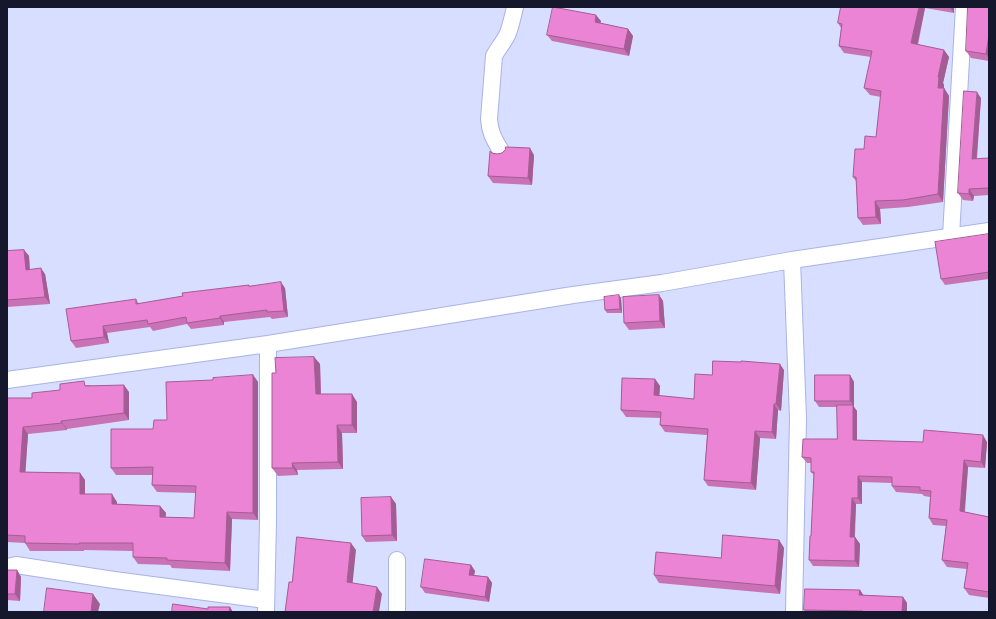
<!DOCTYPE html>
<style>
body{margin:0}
#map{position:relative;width:996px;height:619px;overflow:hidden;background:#d7deff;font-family:"Noto Sans",sans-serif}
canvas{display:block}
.frame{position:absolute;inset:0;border:8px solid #15182c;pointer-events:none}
</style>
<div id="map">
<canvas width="996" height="619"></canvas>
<div class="frame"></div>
</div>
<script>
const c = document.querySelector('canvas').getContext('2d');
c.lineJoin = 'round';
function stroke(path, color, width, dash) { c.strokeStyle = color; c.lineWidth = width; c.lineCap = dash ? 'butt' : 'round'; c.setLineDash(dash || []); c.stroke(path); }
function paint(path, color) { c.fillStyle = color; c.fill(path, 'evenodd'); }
const street = new Path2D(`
 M501,151C494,139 490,133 489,119L494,56C498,48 505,41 508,33C511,25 513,16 515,7
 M951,236L964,7
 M792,260L798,418L794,612
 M7,380L268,344L573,295L662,283L792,260L989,231
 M7,567L16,565L114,580L266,600
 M266,612L268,521V344
 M397,612V560`);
stroke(street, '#a8b3e8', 18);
stroke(street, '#fff', 16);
paint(new Path2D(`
 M841,7H954V13L925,8L918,45L944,50L949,57L943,83L944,85V88L949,96L943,202L908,207L880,209L881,224L863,225L858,218L856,181L853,177L864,149L876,137L881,97L870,95L864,88L871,57L844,53L839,46L841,28L838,23Z
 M989,7V61L971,58L966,51Z
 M601,21L600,23L628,29L633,36L629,56L552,41L547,35Z
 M981,98L977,159L989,158V195L974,196L973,201L963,200L958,193Z
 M492,153L497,154L534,155L532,185L493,183L488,176Z
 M989,234V279L945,285L941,279Z
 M24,250L29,256L30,270L45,274L50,304L7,307V251Z
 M249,285V286L285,288L288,317L272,319L270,317L224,322V325L191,329L187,324L153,331L150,327L107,333L109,343L76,348L71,341L136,299L139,304Z
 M659,295L663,301L665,328L629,330L624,323Z
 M621,298L622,313H607L605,310Z
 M314,357L320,364L321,394L357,402V433H342L343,469L297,470L298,475L278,476L272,468L276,373Z
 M784,370L781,411L778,410L776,439L760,438L756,490L708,486L704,480L707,435L665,432L660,425L661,418L626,417L621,410L655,379L660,386L659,396L694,399L712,375Z
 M253,375L258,382V520L232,519L230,571L172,568L170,565L138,564L133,557V551L84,550V551H30L25,543L7,542V398H32L60,390L88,385L129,392V420L67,429V430L28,434L25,472L80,473L85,480V494L117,502V504L160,506L166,513L165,517L194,518L196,493L157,492L152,485V475H116L111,468L153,429L167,420L213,380Z
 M850,375L854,382V407L857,411V440L923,442H987L985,468L968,467L965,512L989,517V598L969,595L964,588L967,569L947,567L942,560L946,526L933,525L929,518L930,497L924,496L922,494L896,492L892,486V483L862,482V504H856L855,537L860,544L859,567L813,566L809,560L811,536L814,475L811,472V463H807L802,457L837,439V407H819L815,401Z
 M391,497L396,504L397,541L366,542L362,536Z
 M779,540L784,548L780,594L659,583L654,575L721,558Z
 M471,565L475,571L474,575L488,577L492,583L489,602L425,593L421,587Z
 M7,570H17L21,577L20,601L7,600Z
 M860,590L863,595L903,597L907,603V612H806L804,610Z`), '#ca72b6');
paint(new Path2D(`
 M919,7H924L925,8L916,50L911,43Z
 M950,7H954V13Z
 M596,15L601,21L599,29L595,22Z
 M628,29L633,36L629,56L624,49Z
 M989,35V59L986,54Z
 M944,50L949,57L943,83L944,85L943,95L938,88V77Z
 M944,88L949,96L943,202L938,194Z
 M977,92L981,98L976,165L972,159Z
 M530,148L534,155L532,185L528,178Z
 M969,189L974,196L973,201L969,194Z
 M875,201L880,209L881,224L876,217Z
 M24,250L29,256L30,277L26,270Z
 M41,268L45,274L50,304L45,297Z
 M281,282L285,288L288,317L284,311Z
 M619,295L621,298L622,313L620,309Z
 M659,295L663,301L665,328L660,321Z
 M220,316L224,322V325L220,318Z
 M103,326L107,333L109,343L104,337Z
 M314,357L320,364L321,401L316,394Z
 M780,364L784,370L781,411L776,404Z
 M253,375L258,382V520L253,513Z
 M850,375L854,382V407L857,411V446L853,440V405L850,401Z
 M655,379L660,386L659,402L654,395Z
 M124,385L129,392V420L124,413Z
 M352,394L357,402V433L352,425Z
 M774,404L778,410L776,439L772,432Z
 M61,421L67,429V430L62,423Z
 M337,425L342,433L343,469L338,462Z
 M23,427L28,434L25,479L20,472Z
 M755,431L760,438L756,490L751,483Z
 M983,435L987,442L985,468L981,462Z
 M964,460L968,467L964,517L960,511Z
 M292,463L297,470L298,475L293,468Z
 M80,473L85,480V501L80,494Z
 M858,476L862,482V504L858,498Z
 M112,494L117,502V512L112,504Z
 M391,497L396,504L397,541L392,535Z
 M852,498L856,504L854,544L850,537Z
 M160,506L166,513L165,524L160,517Z
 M227,512L232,519L230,571L225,563Z
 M855,537L860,544L859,567L855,561Z
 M779,540L784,548L780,594L775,586Z
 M351,543L356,550L352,589L347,582Z
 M471,565L475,571L473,580L469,575Z
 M17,570L21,577L20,601L15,594Z
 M488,577L492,583L489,602L485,597Z
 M377,587L382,594L379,612H373Z
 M860,590L864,596L859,595Z
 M93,594L100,604L98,612H91Z
 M903,597L907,603V612H902Z
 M230,607L233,612H229Z`), '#a45c94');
const building = new Path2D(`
 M553,7L596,15L595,22L628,29L624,49L547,35Z
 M841,7H919L911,43L944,50L938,77H939L938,88H944L938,194L903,200L875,201L876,217L858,218L856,177H853L855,149H864L865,136L876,137L881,91L864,88L872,51L839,46L842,24L838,23Z
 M968,7H989V35L986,54L966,51Z
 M964,91L977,92L972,159L989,158V188L969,189V194L958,193Z
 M506,147L530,148L528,178L488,176L490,151L492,153L497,154L502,153L505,150Z
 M989,234V272L941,279L935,242Z
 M24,250L26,270L41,268L45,297L7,300V251Z
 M281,282L284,311L267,312V310L220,316V318L187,323L186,317L148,324L147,320L103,326L104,337L71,341L66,309L136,299V304L183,296L182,293L249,285V286Z
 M619,295L620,309L605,310L604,297Z
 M659,295L660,321L624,323L623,297Z
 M314,357L316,394H352V425H337L338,462L292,463L293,468H272V373H276L275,358Z
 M713,361L741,362V361L780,364L776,404H774L772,432L755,431L751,483L704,480L708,429L660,425L661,412L621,410L622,378L655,379L654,395L694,399L695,374L712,375Z
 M253,375V513L227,512L225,563L167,560V558L133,557V543H79V544L25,543V536L7,535V398H32V393L60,390V384L84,381L85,386L124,385V413L61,421L62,423L23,427L20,472L80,473V494H112V504L160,506V517L194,518L196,486L152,485L153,467L111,468V429H153L154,420H167L166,382L213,380V378Z
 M815,375H850V401H815Z
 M837,405H853V440L923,442L924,430L983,435L981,462L964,460L960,511L989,517V592L964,588L968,563L942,560L947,520L929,518L931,491L920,490V487L892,486V477L858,476V498H852L850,537H855V561L809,560L810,536H811L814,472H811V458L802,457L803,439H837Z
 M391,497L392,535L362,536L361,498Z
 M723,535L779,540L775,586L654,575L656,552L721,558Z
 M297,537L351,543L347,582L377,587L373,612H285L289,582H292Z
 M425,559L471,565L469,575L488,577L485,597L421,587Z
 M7,570H17L15,594H7Z
 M47,588L93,594L91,612H44Z
 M805,589L860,590L859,595L903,597L902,612H863V611L804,610Z
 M173,604L208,609V607H230L229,612H172Z`);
paint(building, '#eb84d4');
stroke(building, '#a45c94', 1);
</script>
